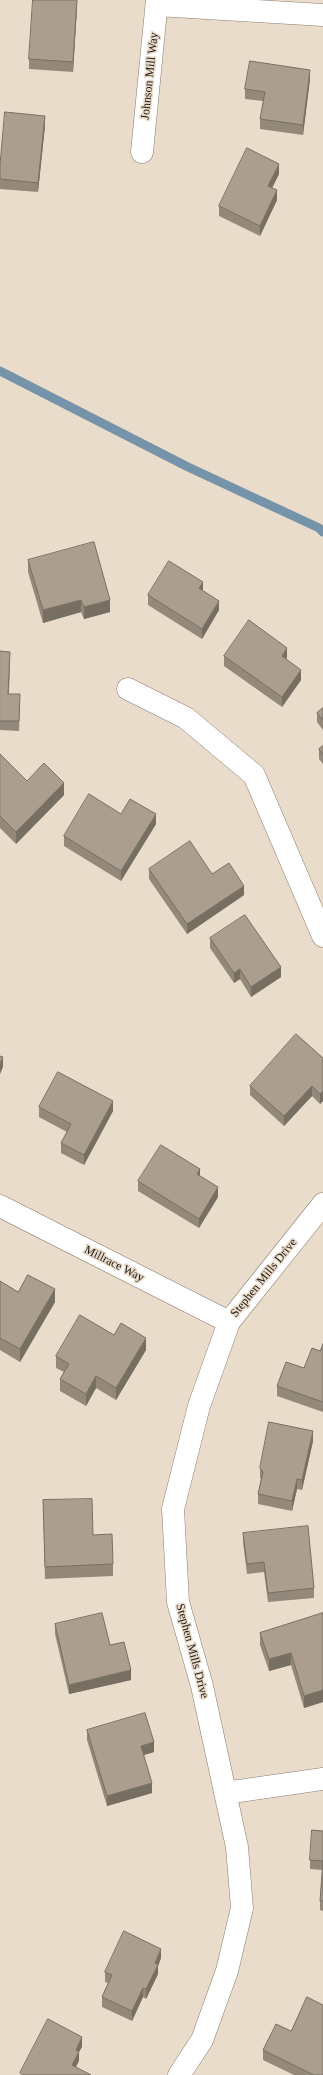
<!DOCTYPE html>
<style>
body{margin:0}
canvas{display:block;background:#eadccb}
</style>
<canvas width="323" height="2075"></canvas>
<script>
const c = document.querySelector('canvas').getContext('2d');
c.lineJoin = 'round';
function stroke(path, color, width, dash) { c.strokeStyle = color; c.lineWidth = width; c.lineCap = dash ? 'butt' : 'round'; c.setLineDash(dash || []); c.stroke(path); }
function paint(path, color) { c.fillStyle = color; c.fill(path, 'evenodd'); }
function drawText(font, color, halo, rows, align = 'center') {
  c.font = font + ' "Times New Roman",serif'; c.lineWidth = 3; c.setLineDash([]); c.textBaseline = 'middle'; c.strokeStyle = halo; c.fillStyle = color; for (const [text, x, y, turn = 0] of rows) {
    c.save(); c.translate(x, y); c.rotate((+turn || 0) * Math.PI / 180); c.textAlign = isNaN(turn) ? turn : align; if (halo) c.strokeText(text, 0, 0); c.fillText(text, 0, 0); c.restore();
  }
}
stroke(new Path2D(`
 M0,371L188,467L319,528L323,532`), '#7593a9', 9);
const minor = new Path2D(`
 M157,5L323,15
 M142,152L157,0
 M128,689L186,718L254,775L323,936
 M0,1206L229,1322
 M225,1793L323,1779
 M179,2075L202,2040L227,1971L242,1908L237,1847L202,1686L178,1602L173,1509L199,1406L229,1322L323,1204`);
stroke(minor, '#8b7e6f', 23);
stroke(minor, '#fff', 22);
paint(new Path2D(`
 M77,7L73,72L29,69V59Z
 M310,79L303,135L260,129V119L263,101L245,99V89Z
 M45,126L38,192L0,189V165Z
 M279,174L272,188L277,200L260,236L219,216V206Z
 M28,560L110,612L84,619L81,612L43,623L28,572Z
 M203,591L219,610L202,639L148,605V595Z
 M0,651L10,662L9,694L20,704L19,731L0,730Z
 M224,656L287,657L286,659L301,680L282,707L224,666Z
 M323,708V730L317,722V713Z
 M323,746V764L319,759V749Z
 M0,754L27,781L64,795L16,844L0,828V829Z
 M121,814L156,824L121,881L64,846V836Z
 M149,869L212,874L244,895L187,934L149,879Z
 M210,938L281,977L251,997L240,979L234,983L210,948Z
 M323,1058V1101L320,1104L312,1096L284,1126L250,1095V1086Z
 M39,1107L113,1111L84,1165L61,1153V1143L67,1132L39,1117Z
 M138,1181L218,1197L199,1228L138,1191Z
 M0,1281L18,1292L55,1302L20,1362L0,1350Z
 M114,1335L146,1350L116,1400L96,1388L86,1406L60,1391V1379L64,1372L56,1368V1356Z
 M323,1344V1412L277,1396V1386L304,1368L320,1351Z
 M313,1441L302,1490L297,1489L292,1511L258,1504V1494L261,1479L260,1478V1468Z
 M43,1500L93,1535L113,1564V1576L45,1579Z
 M243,1533L314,1588V1598L268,1602L264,1572L247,1574L243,1542Z
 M323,1613V1702L304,1708L291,1665L269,1671L260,1645V1633Z
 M55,1624L110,1645L131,1680L69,1694L55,1634Z
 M87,1730L154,1752L143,1755L152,1793L107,1806L87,1740Z
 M323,1831V1911L320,1910V1901L322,1870L310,1869V1860Z
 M161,1958L158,1966V1974L146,1999L143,1997L132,2021L102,2007V1997L108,1983L105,1982V1972Z
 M263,2050L323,2075H294L263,2060Z`), '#93887a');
paint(new Path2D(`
 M77,0V7L73,72V62Z
 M310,70V79L303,135V125Z
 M45,116V126L38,192V183Z
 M279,164V174L268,196V186Z
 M277,190V200L260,236V226Z
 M203,582V592L199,588Z
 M81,600V612L43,623V610Z
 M110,600V612L84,619V607Z
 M219,601V610L202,639V629Z
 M287,648V657L282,666V656Z
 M301,670V680L282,707V697Z
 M64,783V795L16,844V832Z
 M156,814V824L121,881V871Z
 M244,886V895L187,934V924Z
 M281,967V977L251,997V987Z
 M240,969V979L234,983V973Z
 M3,1057V1067L0,1074V1064Z
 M312,1086V1096L284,1126V1116Z
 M323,1091V1101L320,1104V1094Z
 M113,1101V1111L84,1165V1155Z
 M200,1169V1178L197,1174Z
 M218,1187V1197L199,1228V1219Z
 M55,1289V1302L20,1362V1349Z
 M146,1338V1350L116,1400V1388Z
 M96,1376V1388L86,1406V1394Z
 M313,1431V1441L302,1490V1480Z
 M297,1479V1489L292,1511V1501Z
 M291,1653V1665L269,1671V1659Z
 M131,1670V1680L69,1694V1685Z
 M323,1690V1702L304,1708V1696Z
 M154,1742V1752L141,1756V1746Z
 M152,1783V1793L107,1806V1796Z
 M161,1949V1958L158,1966V1974L146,1999V1989L155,1963Z
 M143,1988V1997L132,2021V2011Z
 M82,2037V2047L79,2052V2061L72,2075V2065L76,2050Z`), '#786f63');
const building = new Path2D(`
 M33,0H77L73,62L29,59Z
 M250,61L310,70L303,125L260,119L265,92L245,89Z
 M5,112L45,116L38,183L0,179V165Z
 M247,148L279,164L268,186L277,190L260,226L219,206Z
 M94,542L110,600L84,607L81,600L43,610L28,560Z
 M169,561L203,582L199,588L219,601L202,629L148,595Z
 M249,620L287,648L282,656L301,670L282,697L224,656Z
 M0,651L10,652L8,694H20L19,721H0Z
 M323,708V720L317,713Z
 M323,746V755L319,749Z
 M0,754L27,781L44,763L64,783L16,832L0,816Z
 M89,794L121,814L130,799L156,814L121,871L64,836Z
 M190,841L212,874L229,863L244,886L187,924L149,869Z
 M245,915L281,967L251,987L240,969L234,973L210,938Z
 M296,1034L323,1058V1091L320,1094L312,1086L284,1116L250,1086Z
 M0,1056L3,1057L0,1064Z
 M58,1072L113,1101L84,1155L61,1143L71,1124L39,1107Z
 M161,1145L200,1169L197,1174L218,1187L199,1219L138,1181Z
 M28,1275L55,1289L20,1349L0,1338V1281L18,1292Z
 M80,1315L114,1335L121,1323L146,1338L116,1388L96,1376L86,1394L60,1379L69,1364L56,1356Z
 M323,1344V1402L277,1386L286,1362L304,1368L312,1348L320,1351Z
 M269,1422L313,1431L302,1480L297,1479L292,1501L258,1494L263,1472L260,1468Z
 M92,1499L93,1535L112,1534L113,1564L45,1567L43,1500Z
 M308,1526L314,1588L268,1593L264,1562L247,1564L243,1533Z
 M102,1613L110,1645L124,1642L131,1670L69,1685L55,1624Z
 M323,1613V1690L304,1696L291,1653L269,1659L260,1633Z
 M145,1713L154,1742L141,1746L152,1783L107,1796L87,1730Z
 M312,1830L323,1831V1901H320L323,1861L310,1860Z
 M124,1931L161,1949L155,1963L158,1965L146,1989L143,1988L132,2011L102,1997L112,1975L105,1972Z
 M307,1997L323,2005V2075H314L263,2050L276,2024L291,2031Z
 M48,2019L82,2037L76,2050L79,2052L72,2065L91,2075H23L20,2073Z`);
paint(building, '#ab9e8e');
stroke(building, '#786f63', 1);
drawText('12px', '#1c1711', '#eadccb', [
 ["Johnson Mill Way",150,76,-84],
 ["Millrace Way",114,1264,27],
 ["Stephen Mills Drive",264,1278,-51],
 ["Stephen Mills Drive",192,1651,75]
]);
</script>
